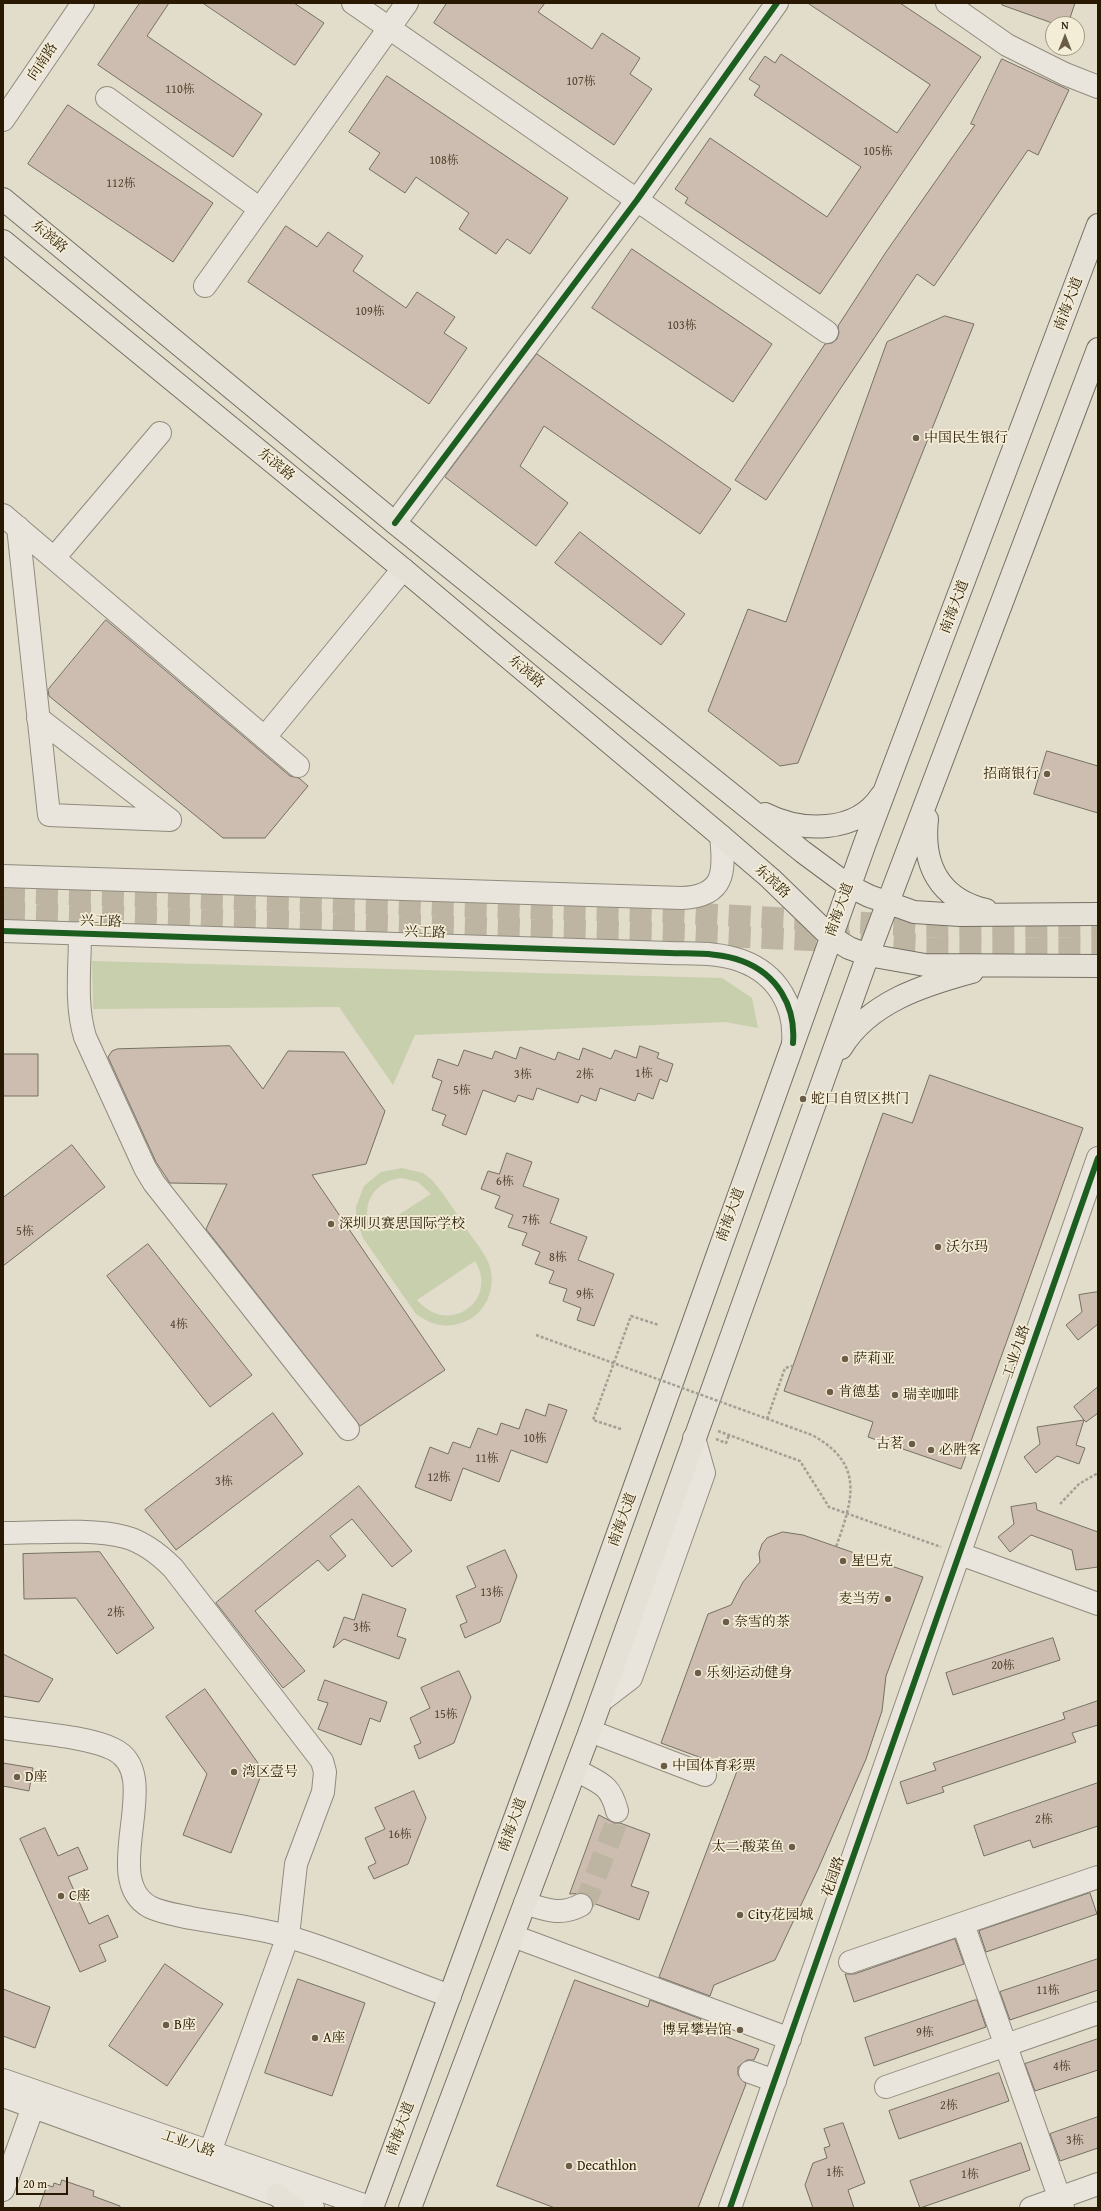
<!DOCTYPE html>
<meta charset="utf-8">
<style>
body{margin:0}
#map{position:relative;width:1101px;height:2211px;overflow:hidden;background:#e2dcca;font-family:"Gentium Book Plus",serif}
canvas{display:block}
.frame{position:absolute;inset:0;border:4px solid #291902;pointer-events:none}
.north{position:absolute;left:1045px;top:16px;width:40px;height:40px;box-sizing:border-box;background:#f3ecd6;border:1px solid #a29881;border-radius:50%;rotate:0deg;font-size:11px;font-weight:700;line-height:16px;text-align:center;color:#291902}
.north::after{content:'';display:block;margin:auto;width:14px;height:18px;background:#6a5d48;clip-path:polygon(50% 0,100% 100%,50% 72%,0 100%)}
.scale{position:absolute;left:16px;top:2177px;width:52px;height:18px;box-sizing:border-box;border:2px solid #291902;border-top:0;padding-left:5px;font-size:12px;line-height:14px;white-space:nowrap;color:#291902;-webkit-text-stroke:3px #f3ecd6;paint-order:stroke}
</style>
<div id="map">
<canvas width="1101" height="2211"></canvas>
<div class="frame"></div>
<div class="north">N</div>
<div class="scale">20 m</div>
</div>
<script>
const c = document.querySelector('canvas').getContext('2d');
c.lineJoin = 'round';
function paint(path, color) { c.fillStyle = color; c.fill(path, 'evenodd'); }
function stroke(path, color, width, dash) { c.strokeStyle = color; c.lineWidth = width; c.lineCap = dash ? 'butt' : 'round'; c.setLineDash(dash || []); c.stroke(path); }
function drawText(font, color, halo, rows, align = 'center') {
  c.font = font + ' "Gentium Book Plus","Noto Serif SC",serif'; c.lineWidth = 3.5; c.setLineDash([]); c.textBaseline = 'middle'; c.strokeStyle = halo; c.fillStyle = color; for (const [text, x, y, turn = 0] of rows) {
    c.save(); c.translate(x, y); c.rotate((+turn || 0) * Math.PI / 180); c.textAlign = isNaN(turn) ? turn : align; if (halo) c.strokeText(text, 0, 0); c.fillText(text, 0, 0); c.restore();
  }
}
paint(new Path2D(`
 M92,961L722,978L752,998L758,1028L725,1022L415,1035L393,1085L339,1007L93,1009Z
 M402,1168L423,1173L432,1180C446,1196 457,1215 469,1233C476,1243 486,1254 490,1267C496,1288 486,1314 464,1322C446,1329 431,1325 416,1314L363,1238L356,1217V1207L364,1186L381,1172ZM402,1178L418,1182L431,1194L372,1232C359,1206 373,1181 402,1178ZM475,1261C499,1299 450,1338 417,1300Z`), '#c8cfad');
const building = new Path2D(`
 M140,3H169L147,36L262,114L233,157L98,65Z
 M203,3H294L324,23L295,65Z
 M447,3H545L538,12L592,49L602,33L640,58L630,74L652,89L614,145L434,23Z
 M808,3H900L981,57L820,294L685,203L688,198L675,189L710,138L827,217L861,167L754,95L760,86L749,79L765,56L775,63L781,54L897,133L930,85Z
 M1003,3H1075L1068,24H1055L1002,5Z
 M1002,59L1069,90L1038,155L1028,150L934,286L917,274L766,500L735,480L825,344L832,343L837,339L839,333L838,326L886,252L975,125L971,124Z
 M387,76L568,198L530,254L507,239L496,254L459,229L469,213L416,177L405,193L369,169L380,153L349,132Z
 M68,105L213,203L173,262L28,164Z
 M286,226L317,247L328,232L363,256L353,271L406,308L417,292L455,317L444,333L467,348L429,404L248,282Z
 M632,249L772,344L733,402L592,308Z
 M945,316L974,324L798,763L780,766L708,711L748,609L786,622L887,342Z
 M537,354L731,489L700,534L544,426L520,466L568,503L536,546L445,477Z
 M580,532L685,614L661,645L555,563Z
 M106,620L290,776L299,778L308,786L265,838H223L49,696L48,690Z
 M1047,751L1098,766V813L1034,794Z
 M230,1046L263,1089L288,1051L344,1052L385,1111L366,1164L312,1175L445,1370L360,1426L206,1229L227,1184L170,1183L156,1162L108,1057L112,1051L117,1049Z
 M640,1046L659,1053L657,1058L673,1064L667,1082L660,1079L653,1099L638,1093L635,1101L600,1088L596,1101L581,1095L578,1103L537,1088L533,1100L518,1095L515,1102L483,1090L466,1135L442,1125L446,1115L432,1110L442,1081L432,1077L438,1059L458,1066L464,1050L492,1059L495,1051L516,1059L520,1047L555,1060L558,1052L579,1060L583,1048L611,1059L615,1050L636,1058Z
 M3,1054H38V1096H3Z
 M930,1075L1083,1128L961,1469L868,1437L873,1422L784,1391L883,1113L912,1123Z
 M72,1145L105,1187L3,1266V1198Z
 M507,1153L532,1162L523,1186L559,1199L550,1223L587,1237L578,1260L614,1274L594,1326L577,1320L581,1308L563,1301L567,1289L549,1283L554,1271L535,1264L540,1252L522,1245L527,1233L508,1227L513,1215L495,1208L500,1196L481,1189L488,1171L499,1174Z
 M148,1244L252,1375L210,1407L107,1276Z
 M1098,1292V1324L1078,1340L1066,1325L1082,1312L1079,1295Z
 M1098,1387V1413L1086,1422L1084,1420L1076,1445L1085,1448L1079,1464L1057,1456L1036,1473L1024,1457L1040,1444L1037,1427L1084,1420L1074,1407Z
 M549,1404L567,1410L547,1463L511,1450L499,1482L463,1468L451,1501L415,1487L430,1447L448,1454L453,1442L470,1448L478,1428L497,1435L501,1423L519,1429L526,1409L545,1416Z
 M273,1413L303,1454L176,1550L145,1510Z
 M359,1486L412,1551L392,1567L352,1519L330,1536L346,1556L328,1571L318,1560L255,1611L305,1671L283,1688L216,1603Z
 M1036,1503L1037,1510L1098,1532V1567L1076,1570L1072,1550L1031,1535L1010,1552L998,1537L1014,1524L1011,1507Z
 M783,1532L803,1535L923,1577L886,1676L882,1711L866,1759L818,1869L775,1960L714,1985L710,1996L659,1977L737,1771L661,1743L708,1614L731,1605L743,1582L760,1562L759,1553L762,1544L767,1538Z
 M505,1550L517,1576L500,1622L465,1638L460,1625L467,1622L456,1596L476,1587L467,1567Z
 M100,1552L154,1628L117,1654L76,1598L24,1599L23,1554Z
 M363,1594L406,1609L397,1636L406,1639L399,1659L344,1639L333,1648L344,1617L354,1620Z
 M1053,1638L1060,1660L953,1695L946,1673Z
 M3,1654L53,1679L39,1702L3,1696Z
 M459,1671L471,1697L454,1743L419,1759L414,1746L421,1743L410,1718L430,1708L421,1688Z
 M325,1680L387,1702L380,1722L370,1718L361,1745L318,1729L328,1703L318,1700Z
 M205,1689L263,1770L231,1853L183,1835L207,1774L166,1717Z
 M1098,1701V1725L1072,1733L1076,1742L942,1787L944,1792L907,1804L900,1782L936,1770L933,1763L1065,1719L1063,1713Z
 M3,1763L33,1768L29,1791L3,1786Z
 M1098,1783V1826L1033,1848L1030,1840L984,1856L974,1826Z
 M414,1791L426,1818L408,1864L374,1879L368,1867L376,1863L365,1838L385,1829L375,1808Z
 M599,1815L614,1823H620L650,1834L631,1886L649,1892L639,1920L593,1903L589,1895L583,1893L570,1894Z
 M45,1828L58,1856L78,1847L88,1869L68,1877L89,1924L108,1915L118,1937L99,1945L106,1961L80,1972L20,1839Z
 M1090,1893L1097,1914L986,1952L979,1931Z
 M955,1939L964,1964L854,2002L845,1974H854Z
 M1098,1959V1990L1010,2020L1000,1992Z
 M165,1964L223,2004L167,2086L109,2046Z
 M298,1979L365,2003L332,2096L265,2073Z
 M575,1980L648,2007L650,2000L701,2019L698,2026L759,2049L754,2060H747L738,2067V2075L746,2084L698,2208H555L497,2186Z
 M3,1989L50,2007L35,2048L3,2036Z
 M975,2000H977L986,2027L874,2066L865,2038Z
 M1098,2039V2070L1035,2091L1025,2064Z
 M999,2073L1009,2101L899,2139L889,2111Z
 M1098,2117V2148L1060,2161L1050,2134Z
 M843,2123L865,2183L848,2190L854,2208H813L805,2185L813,2163L827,2158L824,2148L830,2146L824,2129Z
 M1021,2143L1030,2170L920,2208L910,2181Z
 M62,2180L94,2191L93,2196L120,2206V2208H39L47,2185L53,2187L54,2183L60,2185Z`);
paint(building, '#cdbdb0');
stroke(building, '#757063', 1);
stroke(new Path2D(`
 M581,1905L588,1896L615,1826L617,1811`), '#bdb5a2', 22, [22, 11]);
stroke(new Path2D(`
 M3,892L683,913L921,926L1098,927
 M3,913L682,934L921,945L1098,946`), '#bdb5a2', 22, [22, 11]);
const minor = new Path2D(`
 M353,3L827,332
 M947,3L1007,45L1065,74L1098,87
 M107,98L260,209
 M3,120L83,3
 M205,286L407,3
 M3,515L298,766
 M395,523L637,200L777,3
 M18,527L49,815L170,820L38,718
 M54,558L160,433
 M265,737L403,569
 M3,876L682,898C725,896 725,872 721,836
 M3,931L669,953C693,954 719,952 742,961C777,974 796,1006 793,1043
 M80,933C80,968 75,1004 85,1037L145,1168L154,1183L348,1429
 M3,1533C37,1533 93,1528 125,1537C144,1542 159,1554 173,1568L322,1761L325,1772L323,1792L296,1864L288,1936L210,2152
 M960,1554L1098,1604
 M601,1701L631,1678L704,1473L694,1438
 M3,1728C33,1733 86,1736 113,1749C167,1774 97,1878 150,1907C162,1913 178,1915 191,1918C223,1924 258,1927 289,1937C343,1953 397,1977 450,1996
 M590,1731L705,1775
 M576,1770C599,1783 610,1783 617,1811
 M525,1903C545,1910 561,1916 581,1905
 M963,1924L1063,2208
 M513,1936L790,2039
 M850,1962L1098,1877
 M750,2072L775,2081
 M3,2080L372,2208
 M886,2087L1098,2013
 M3,2096L313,2208
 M3,2190L38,2093
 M730,2208L1098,1158
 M1031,2208L1098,2184`);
const major = new Path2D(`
 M3,199L395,523L803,852L849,886L869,896L914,912L960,915L1098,914
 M3,241L403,569L721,836L770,878L831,937L849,948L868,955L925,965L1098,966
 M765,814C801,832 856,834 881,796
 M927,819C922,865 939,899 986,910
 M841,1048C869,1002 924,985 972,972
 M277,2195L294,2208
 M372,2208L558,1701L865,843L1098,225
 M410,2208L590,1731L868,955L1098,349`);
stroke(minor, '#908b7e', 24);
stroke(major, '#757063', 24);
stroke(new Path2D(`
 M767,1419L785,1368L793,1366
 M621,1429L593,1420L631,1316L659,1325
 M718,1431L800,1461L829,1507L941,1547
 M716,1439L726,1443L729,1435
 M1060,1504L1079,1484L1098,1473`), '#a29f95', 2.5, [3, 2]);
stroke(minor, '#e9e5dc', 22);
stroke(major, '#e5e1d6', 22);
stroke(new Path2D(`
 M536,1335L812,1435C865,1464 853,1499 836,1547`), '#a29f95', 2.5, [3, 2]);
stroke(new Path2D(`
 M395,523L637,200L777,3
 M3,931L669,953C693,954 719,952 742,961C777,974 796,1006 793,1043
 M730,2208L1098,1158`), '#1b5e20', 6);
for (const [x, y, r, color] of [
 [916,438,4,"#6a5d48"],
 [1047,774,4,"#6a5d48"],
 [803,1099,4,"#6a5d48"],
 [331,1224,4,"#6a5d48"],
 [938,1247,4,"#6a5d48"],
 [845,1359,4,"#6a5d48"],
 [830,1392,4,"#6a5d48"],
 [895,1395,4,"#6a5d48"],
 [912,1444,4,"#6a5d48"],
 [931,1450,4,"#6a5d48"],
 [843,1561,4,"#6a5d48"],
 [888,1599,4,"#6a5d48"],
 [726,1622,4,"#6a5d48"],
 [698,1673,4,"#6a5d48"],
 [664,1766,4,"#6a5d48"],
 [234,1772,4,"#6a5d48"],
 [17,1777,4,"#6a5d48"],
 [792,1847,4,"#6a5d48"],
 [61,1896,4,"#6a5d48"],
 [740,1915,4,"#6a5d48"],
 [166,2025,4,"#6a5d48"],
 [740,2030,4,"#6a5d48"],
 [315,2038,4,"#6a5d48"],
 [569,2166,4,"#6a5d48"]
]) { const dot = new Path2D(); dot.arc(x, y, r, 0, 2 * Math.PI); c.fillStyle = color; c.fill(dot); stroke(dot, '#f3ecd6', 1.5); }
drawText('12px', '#52422e', null, [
 ["107栋",581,82],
 ["110栋",180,90],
 ["105栋",878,152],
 ["108栋",444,161],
 ["112栋",121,184],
 ["109栋",370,312],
 ["103栋",682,326],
 ["1栋",644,1074],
 ["3栋",523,1075],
 ["2栋",585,1075],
 ["5栋",462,1091],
 ["6栋",505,1182],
 ["7栋",531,1221],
 ["5栋",25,1232],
 ["8栋",558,1258],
 ["9栋",585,1295],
 ["4栋",179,1325],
 ["10栋",535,1439],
 ["11栋",487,1459],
 ["12栋",439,1478],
 ["3栋",224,1482],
 ["13栋",492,1593],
 ["2栋",116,1613],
 ["3栋",362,1628],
 ["20栋",1003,1666],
 ["15栋",446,1715],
 ["2栋",1044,1820],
 ["16栋",400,1835],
 ["11栋",1048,1991],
 ["9栋",925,2033],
 ["4栋",1062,2067],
 ["2栋",949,2106],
 ["3栋",1075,2141],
 ["1栋",835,2173],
 ["1栋",970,2175]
]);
drawText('14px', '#291902', '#f3ecd6', [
 ["向南路",43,62,-56],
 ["东滨路",49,237,40],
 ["南海大道",1069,304,-69],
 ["东滨路",276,465,39],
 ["南海大道",955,607,-69],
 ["东滨路",526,672,40],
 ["东滨路",772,882,43],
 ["南海大道",840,910,-70],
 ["兴工路",101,922,2],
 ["兴工路",425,933,2],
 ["南海大道",731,1215,-70],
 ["工业九路",1017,1352,-71],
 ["南海大道",623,1520,-70],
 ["南海大道",513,1825,-70],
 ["花园路",834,1877,-71],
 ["南海大道",401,2129,-70],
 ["工业八路",188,2144,19]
]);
drawText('14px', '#291902', '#f3ecd6', [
 ["中国民生银行",924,438],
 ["招商银行",1039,774,"right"],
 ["蛇口自贸区拱门",811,1099],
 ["深圳贝赛思国际学校",339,1224],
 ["沃尔玛",946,1247],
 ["萨莉亚",853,1359],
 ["肯德基",838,1392],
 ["瑞幸咖啡",903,1395],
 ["古茗",904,1444,"right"],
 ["必胜客",939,1450],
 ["星巴克",851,1561],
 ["麦当劳",880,1599,"right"],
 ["奈雪的茶",734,1622],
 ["乐刻·运动健身",706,1673],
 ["中国体育彩票",672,1766],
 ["湾区壹号",242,1772],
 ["D座",25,1777],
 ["太二·酸菜鱼",784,1847,"right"],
 ["C座",69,1896],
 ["City花园城",748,1915],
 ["B座",174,2025],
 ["博昇攀岩馆",732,2030,"right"],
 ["A座",323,2038],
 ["Decathlon",577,2166]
], 'left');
</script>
